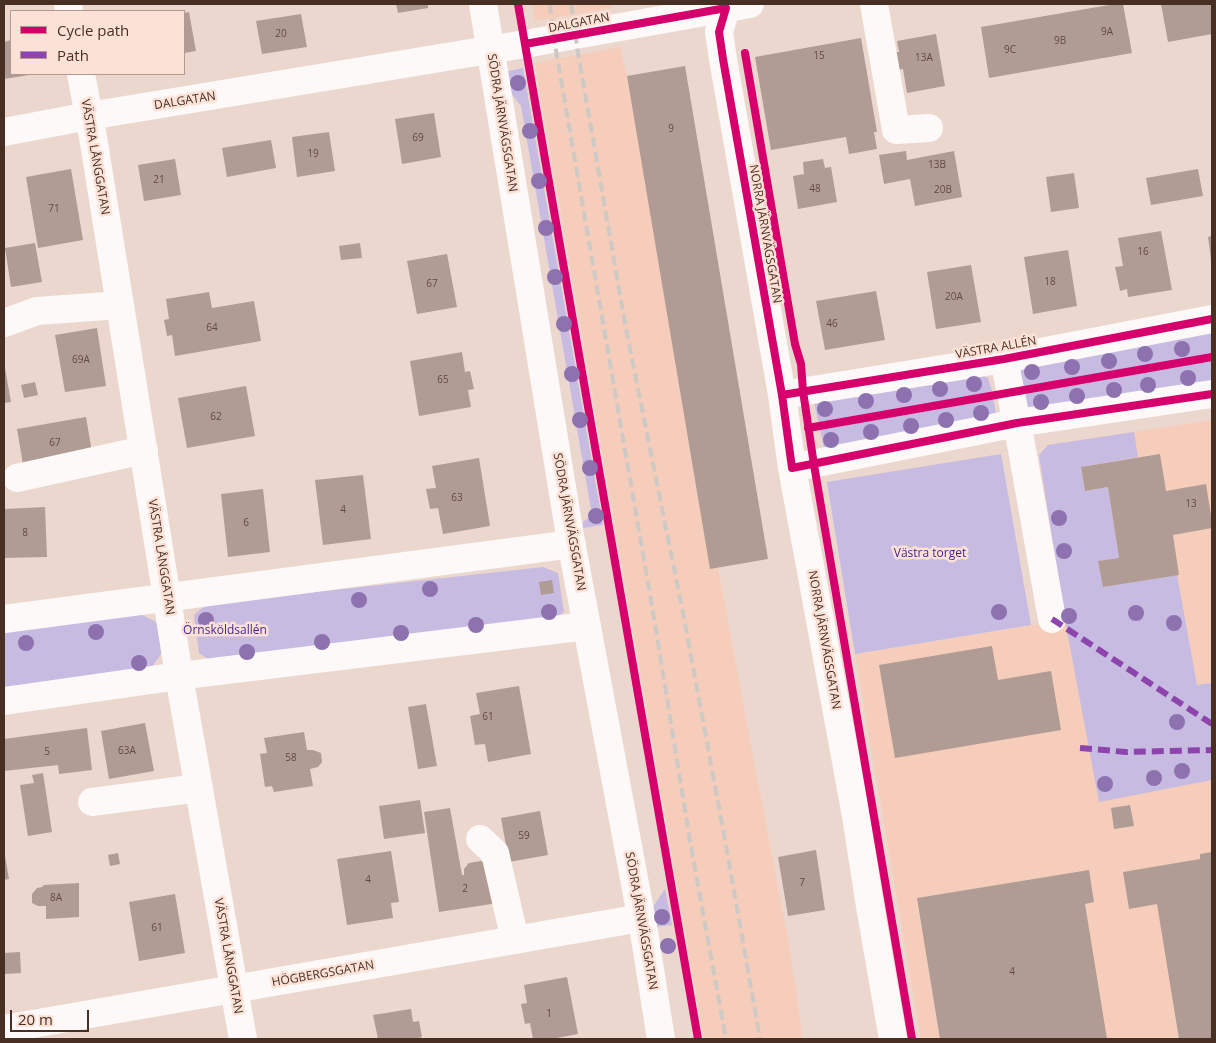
<!DOCTYPE html>
<meta charset="utf-8">
<style>
body{margin:0}
#map{position:relative;width:1216px;height:1043px;overflow:hidden;background:#ebd7cd;font-family:"Open Sans",sans-serif}
canvas{display:block}
.frame{position:absolute;inset:0;border:5px solid #482f23;pointer-events:none}
.legend{position:absolute;left:10px;top:10px;width:175px;height:65px;box-sizing:border-box;background:#fce2d6;border:1px solid #b49a8e;margin:0;padding:6px 9px;list-style:none;font-size:15px;color:#482f23}
.legend li{display:flex;align-items:center;gap:10px;height:25px}
.legend b{width:25px;border:1px solid #b49a8e}
.scale{position:absolute;left:10px;top:1010px;width:79px;height:22px;box-sizing:border-box;border:2px solid #482f23;border-top:0;padding-left:6px;font-size:15px;line-height:18px;white-space:nowrap;color:#482f23;-webkit-text-stroke:4px #fce2d6;paint-order:stroke}
</style>
<div id="map">
<canvas width="1216" height="1043"></canvas>
<div class="frame"></div>
<ul class="legend">
<li><b style="height:6px;background:#d6006c"></b>Cycle path</li>
<li><b style="height:6px;background:#8e44ad"></b>Path</li>
</ul>
<div class="scale">20 m</div>
</div>
<script>
const c = document.querySelector('canvas').getContext('2d');
c.lineJoin = 'round';
function paint(path, color) { c.fillStyle = color; c.fill(path, 'evenodd'); }
function stroke(path, color, width, dash) { c.strokeStyle = color; c.lineWidth = width; c.lineCap = dash ? 'butt' : 'round'; c.setLineDash(dash || []); c.stroke(path); }
function drawText(font, color, halo, rows, align = 'center') {
  c.font = font + ' "Open Sans",sans-serif'; c.lineWidth = 5; c.setLineDash([]); c.textBaseline = 'middle'; c.strokeStyle = halo; c.fillStyle = color; for (const [text, x, y, turn = 0] of rows) {
    c.save(); c.translate(x, y); c.rotate((+turn || 0) * Math.PI / 180); c.textAlign = isNaN(turn) ? turn : align; if (halo) c.strokeText(text, 0, 0); c.fillText(text, 0, 0); c.restore();
  }
}
paint(new Path2D(`
 M533,4H611L612,8L535,21Z
 M620,47L627,76L757,778L789,944L803,1039H704L535,63Z
 M1212,420V1039H921L855,654L1064,620L1039,455L1048,445Z`), '#f5cdba');
paint(new Path2D(`
 M523,68L603,525L583,528V522L592,515L521,106L503,83L505,72Z
 M1212,332V384L1038,412L1026,406L1019,374L1025,364Z
 M979,374L988,378L992,391L996,413L987,421L824,448L814,402Z
 M1134,432L1138,457L1081,467L1085,491L1108,487L1119,558L1098,561L1103,587L1177,575L1197,685L1212,683V780L1099,802L1065,620L1039,455L1048,445Z
 M1001,454L1031,625L855,654L827,482Z
 M543,567L558,573L564,612L552,621L211,661L199,653L194,615L207,604Z
 M138,613L156,622L162,653L151,668L4,687V629Z
 M665,889L672,925L655,927L651,910Z`), '#c7bbe2');
paint(new Path2D(`
 M396,4H428V8L398,13Z
 M1115,4H1123L1132,53L989,78L981,27Z
 M1161,4H1212V34L1168,42Z
 M189,12L196,51L184,53V13Z
 M301,14L307,47L262,54L256,21Z
 M936,34L945,86L907,93L903,69L897,70L894,52H899L897,41Z
 M861,38L877,132H874L877,149L849,154L846,137L771,150L755,57Z
 M11,40V74H29V75L4,79V42Z
 M685,66L768,559L710,569L627,76Z
 M434,113L441,157L402,164L395,119Z
 M329,132L335,171L297,177L292,137Z
 M271,140L276,168L227,177L222,148Z
 M906,151L907,160L954,151L962,197L915,206L910,179L884,184L879,155Z
 M175,159L181,195L144,201L138,165Z
 M823,159L825,168L831,167L837,202L798,209L793,176L804,174L803,162Z
 M71,169L83,240L38,248L26,177Z
 M1198,169L1203,196L1151,205L1146,178Z
 M1074,173L1079,208L1051,212L1046,177Z
 M1161,231L1172,290L1128,297L1127,289L1120,291L1115,267L1123,266L1118,238Z
 M1212,236V259H1211L1208,237Z
 M35,243L42,282L11,287L5,248Z
 M360,243L362,258L341,260L339,246Z
 M1068,250L1077,306L1033,314L1024,257Z
 M447,254L457,307L417,314L407,261Z
 M971,265L981,322L936,329L927,272Z
 M876,291L885,340L825,350L816,301Z
 M209,292L212,308L254,301L261,341L175,356L172,335L167,336L164,320L169,319L166,299Z
 M97,328L106,386L65,392L55,335Z
 M462,352L465,372L470,371L474,389L468,390L471,407L419,416L410,361Z
 M4,368H5L11,402L4,403Z
 M35,382L38,395L24,398L21,385Z
 M246,386L255,436L187,448L178,398Z
 M86,417L93,458L24,470L17,429Z
 M1160,454L1166,491L1206,484L1212,522V528L1173,535L1179,575L1103,587L1098,561L1119,558L1108,487L1085,491L1081,467Z
 M479,458L490,526L443,534L438,508L430,509L426,489L436,488L432,466Z
 M363,475L371,539L323,545L315,480Z
 M263,489L270,552L228,557L221,494Z
 M45,507L47,557L4,558V509Z
 M552,580L554,593L541,595L539,582Z
 M992,646L998,680L1051,671L1061,730L895,758L879,665Z
 M519,686L531,754L488,762L485,744L475,745L470,716L480,714L476,693Z
 M426,704L437,766L418,769L408,707Z
 M145,723L154,771L109,779L101,731Z
 M87,728L92,770L59,774L58,765L4,771V739Z
 M304,732L307,750H313L321,753L322,762L318,767L310,769L313,786L274,792L272,786L265,787L260,754L267,753L264,738Z
 M43,773L52,832L28,836L20,785L34,783L32,775Z
 M420,800L425,833L384,839L379,806Z
 M1130,805L1134,826L1114,829L1111,808Z
 M450,808L462,875H464V869L469,863L481,861L486,864L498,903L439,912L424,812Z
 M540,811L548,855L509,862L501,818Z
 M816,850L825,910L788,916L778,857Z
 M391,851L399,902L391,903L393,918L347,925L337,859Z
 M1212,852V1039H1179L1157,904L1129,909L1123,872L1200,859V854Z
 M118,853L120,864L110,866L108,855Z
 M4,856H5L9,879L4,880Z
 M1089,870L1094,902L1085,904L1107,1039H940L917,898Z
 M79,883V917L46,919V906H38L32,903V894L37,888L42,887L44,885Z
 M175,894L185,953L139,961L129,902Z
 M20,952L21,973L4,974V953Z
 M567,977L578,1034L551,1039H533L530,1023L525,1024L521,1004L527,1003L524,985Z
 M411,1009L413,1022L419,1021L422,1037L415,1039H378L373,1015Z`), '#b19c95');
stroke(new Path2D(`
 M68,4L69,11
 M483,4L570,536L644,932L661,1039
 M725,4L726,8L719,32L723,59L782,395L792,468L856,816L870,906L893,1039
 M874,4L896,130L929,128
 M81,74L93,137L167,598L179,676L243,1039
 M4,132L89,116L525,44L750,4
 M4,323L37,311L120,305
 M1004,359L1021,444L1052,619
 M782,395L1004,359L1212,319
 M792,468L1017,423L1212,394
 M17,478L144,450
 M4,619L572,544
 M4,701L179,676L587,626
 M92,802L199,788
 M480,839L495,853L515,940
 M4,1029L641,918`), '#fcf9f8', 28);
stroke(new Path2D(`
 M550,4L554,39L654,618L691,847L726,1039
 M571,4L578,53L626,329L684,618L725,840L760,1039`), '#cfc9c6', 4, [10, 5]);
stroke(new Path2D(`
 M1052,619L1212,724
 M1080,748L1126,752L1212,750`), '#8e44ad', 6, [12, 6]);
stroke(new Path2D(`
 M518,4L698,1039
 M525,44L726,8L719,32L723,59L782,395L792,468L1017,423L1212,394
 M745,53L795,344L801,364L803,391L814,465L912,1039
 M782,395L1004,359L1212,319
 M808,428L1212,357`), '#d6006c', 8);
c.fillStyle = '#8d72af';
for (const [x, y] of [
 [518,83],
 [530,131],
 [539,181],
 [546,228],
 [555,277],
 [564,324],
 [1182,349],
 [1145,354],
 [1109,361],
 [1072,367],
 [1032,372],
 [572,374],
 [1188,378],
 [974,384],
 [1148,385],
 [940,389],
 [1114,390],
 [904,395],
 [1077,396],
 [866,401],
 [1041,402],
 [825,409],
 [981,413],
 [580,420],
 [946,420],
 [911,426],
 [871,432],
 [831,440],
 [590,468],
 [596,516],
 [1059,518],
 [1064,551],
 [430,589],
 [359,600],
 [549,612],
 [999,612],
 [1136,613],
 [1069,616],
 [206,620],
 [1174,623],
 [476,625],
 [96,632],
 [401,633],
 [322,642],
 [26,643],
 [247,652],
 [139,663],
 [1177,722],
 [1182,771],
 [1154,778],
 [1105,784],
 [662,917],
 [668,946]
]) { c.beginPath(); c.arc(x, y, 8, 0, 2 * Math.PI); c.fill(); }
drawText('10px', '#624a40', null, [
 ["9A",1107,32],
 ["20",281,34],
 ["9B",1060,41],
 ["9C",1010,50],
 ["15",819,56],
 ["13A",924,58],
 ["9",671,129],
 ["69",418,138],
 ["19",313,154],
 ["13B",937,165],
 ["21",159,180],
 ["48",815,189],
 ["20B",943,190],
 ["71",54,209],
 ["16",1143,252],
 ["18",1050,282],
 ["67",432,284],
 ["20A",954,297],
 ["46",832,324],
 ["64",212,328],
 ["69A",81,360],
 ["65",443,380],
 ["62",216,417],
 ["67",55,443],
 ["63",457,498],
 ["13",1191,504],
 ["4",343,510],
 ["6",246,523],
 ["8",25,533],
 ["61",488,717],
 ["63A",127,751],
 ["5",47,752],
 ["58",291,758],
 ["59",524,836],
 ["4",368,880],
 ["7",802,883],
 ["2",465,889],
 ["8A",56,898],
 ["61",157,928],
 ["4",1012,972],
 ["1",549,1014]
]);
drawText('12px', '#482f23', '#fce2d6', [
 ["DALGATAN",579,23,-11],
 ["DALGATAN",185,101,-9],
 ["SÖDRA JÄRNVÄGSGATAN",502,123,81],
 ["VÄSTRA LÅNGGATAN",95,157,80],
 ["NORRA JÄRNVÄGSGATAN",765,234,80],
 ["VÄSTRA ALLÉN",996,348,-10],
 ["SÖDRA JÄRNVÄGSGATAN",569,522,80],
 ["VÄSTRA LÅNGGATAN",161,557,81],
 ["NORRA JÄRNVÄGSGATAN",824,640,80],
 ["SÖDRA JÄRNVÄGSGATAN",641,921,80],
 ["VÄSTRA LÅNGGATAN",228,956,80],
 ["HÖGBERGSGATAN",323,974,-10]
]);
drawText('12px', '#401f96', '#fce2d6', [
 ["Västra torget",930,554],
 ["Örnsköldsallén",225,631]
]);
</script>
